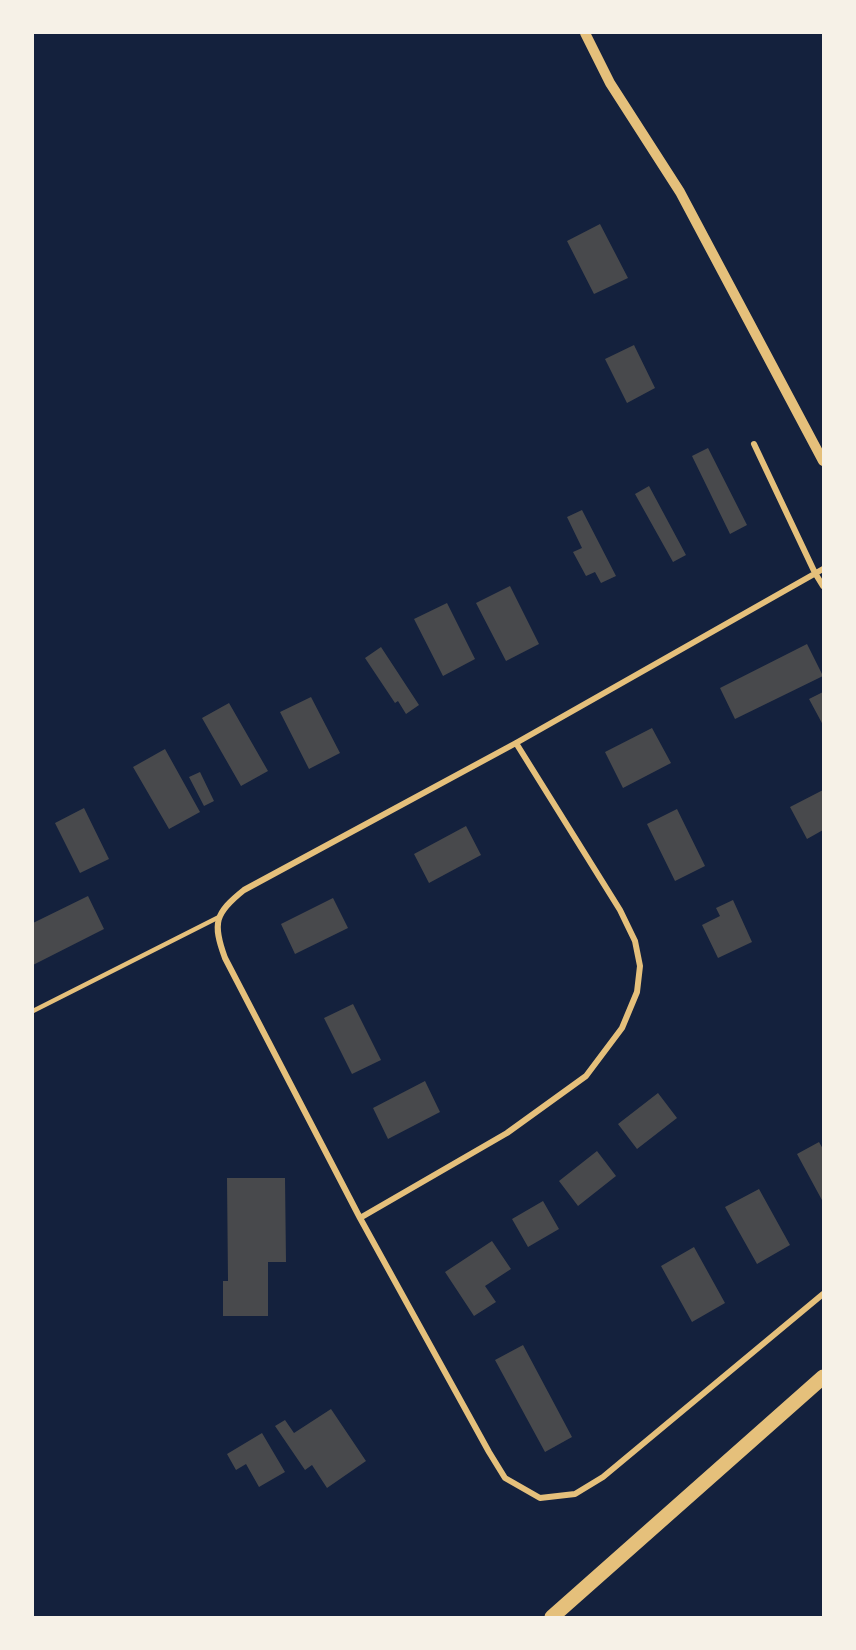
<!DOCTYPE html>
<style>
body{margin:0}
#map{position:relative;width:856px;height:1650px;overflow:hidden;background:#14213d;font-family:"Playfair Display",serif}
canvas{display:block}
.frame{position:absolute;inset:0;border:34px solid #f6f1e7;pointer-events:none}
</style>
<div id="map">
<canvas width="856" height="1650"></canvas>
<div class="frame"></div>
</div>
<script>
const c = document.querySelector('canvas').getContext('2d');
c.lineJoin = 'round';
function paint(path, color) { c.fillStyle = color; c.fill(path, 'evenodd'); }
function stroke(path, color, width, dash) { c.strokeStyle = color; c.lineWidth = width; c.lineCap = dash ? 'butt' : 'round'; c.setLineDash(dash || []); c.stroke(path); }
paint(new Path2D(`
 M600,224L628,278L594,294L567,241Z
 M634,345L655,388L627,403L605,359Z
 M708,448L747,525L730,534L692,456Z
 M649,486L686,555L673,562L635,494Z
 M582,510L616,576L601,583L595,572L586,576L573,552L582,548L567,517Z
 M510,586L539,644L506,661L476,603Z
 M447,603L475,659L443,676L414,619Z
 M807,644L823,676L735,719L720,688Z
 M381,647L419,705L406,714L398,701L395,703L365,658Z
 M823,692V725L809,699Z
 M311,697L340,753L309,769L280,712Z
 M229,703L268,771L241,786L202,718Z
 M652,728L671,763L623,788L605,752Z
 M165,749L200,812L169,829L133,767Z
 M200,772L214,801L204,806L189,777Z
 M823,790V830L807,839L790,807Z
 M84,808L109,859L80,873L55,823Z
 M677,809L705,866L675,881L647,824Z
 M466,826L481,855L429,883L414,854Z
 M88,896L104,929L33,965V923Z
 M333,898L348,928L295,954L281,924Z
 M733,900L752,942L718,958L702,925L720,916L716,908Z
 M353,1004L381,1060L352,1074L324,1018Z
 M425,1081L440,1112L388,1139L373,1108Z
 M658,1093L677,1118L637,1149L618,1124Z
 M819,1142L823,1149V1202L797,1154Z
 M597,1151L616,1176L578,1206L559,1181Z
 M227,1178H285L286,1262H268V1316H223V1281H228Z
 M759,1189L790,1245L757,1264L725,1207Z
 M543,1201L559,1229L528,1247L512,1219Z
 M492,1241L511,1269L485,1286L496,1302L474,1316L445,1272Z
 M694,1247L725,1303L692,1322L661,1266Z
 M523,1345L572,1437L545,1452L495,1360Z
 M331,1409L366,1461L327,1488L312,1465L305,1470L275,1426L285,1420L294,1433Z
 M262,1433L285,1472L259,1487L246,1464L236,1470L227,1454Z`), '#48494c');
stroke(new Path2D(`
 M33,1011L219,917`), '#e5c07b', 4.5);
stroke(new Path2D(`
 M754,444L815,573L823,586
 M823,569L516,743L244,890C215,913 212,923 225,958L360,1218L489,1452L505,1478L540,1498L575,1494L603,1477L823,1294
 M360,1218L507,1133L586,1076L622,1028L637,992L640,966L635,941L620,910L516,743`), '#e5c07b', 6);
stroke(new Path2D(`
 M585,33L610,83L680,192L823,461`), '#e5c07b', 10);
stroke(new Path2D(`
 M552,1617L823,1377`), '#e5c07b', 15);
</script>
